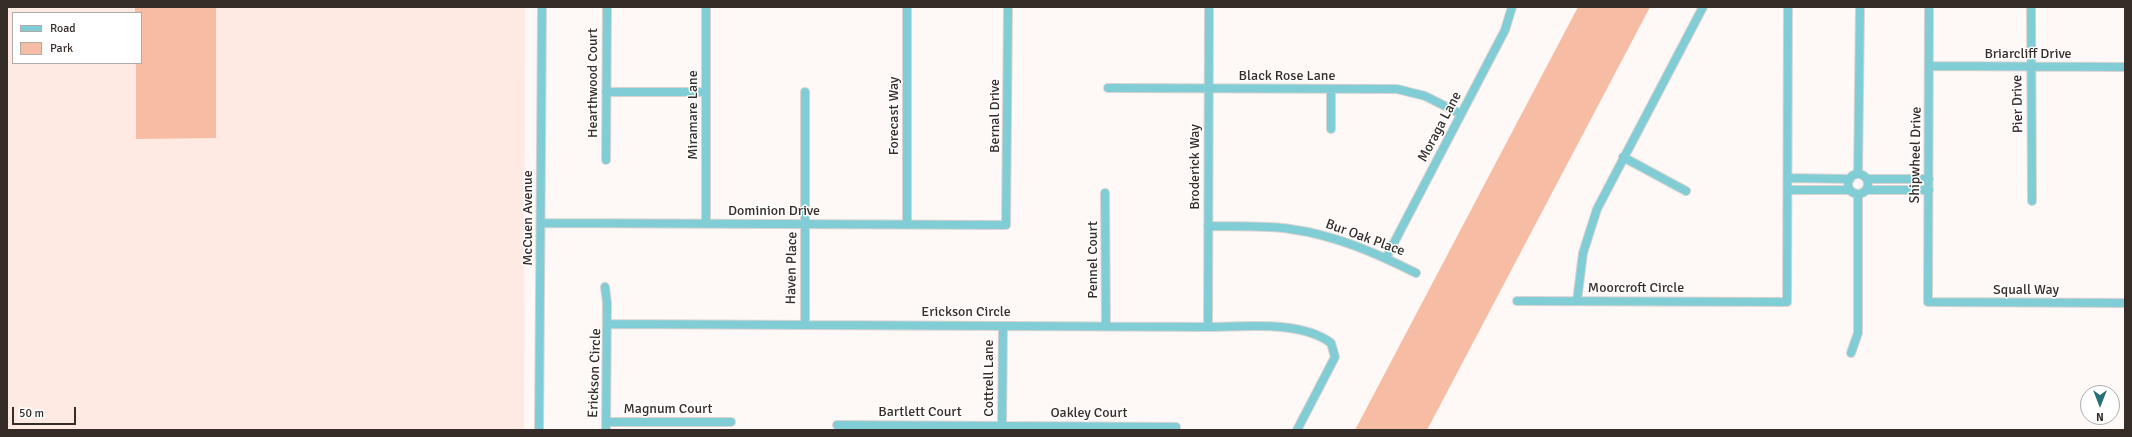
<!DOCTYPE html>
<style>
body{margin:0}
#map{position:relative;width:2132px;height:437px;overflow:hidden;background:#fef8f6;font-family:Signika,sans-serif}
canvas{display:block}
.frame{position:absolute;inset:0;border:8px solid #362d29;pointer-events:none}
.legend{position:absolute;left:12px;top:12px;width:130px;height:52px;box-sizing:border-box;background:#fff;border:1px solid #afaba9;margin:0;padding:5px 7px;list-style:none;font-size:12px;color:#362d29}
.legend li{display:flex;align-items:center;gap:8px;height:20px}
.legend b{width:20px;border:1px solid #afaba9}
.north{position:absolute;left:2080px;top:385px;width:40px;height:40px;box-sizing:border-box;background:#fff;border:1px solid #afaba9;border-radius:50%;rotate:180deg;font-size:11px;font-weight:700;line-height:16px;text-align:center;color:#362d29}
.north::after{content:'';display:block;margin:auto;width:14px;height:18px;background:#256f77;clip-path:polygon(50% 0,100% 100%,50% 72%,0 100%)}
.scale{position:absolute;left:12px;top:407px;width:64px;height:18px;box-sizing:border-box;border:2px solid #362d29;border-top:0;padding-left:5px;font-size:12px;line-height:14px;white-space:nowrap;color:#362d29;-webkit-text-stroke:3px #fff;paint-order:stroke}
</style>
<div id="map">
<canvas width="2132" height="437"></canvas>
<div class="frame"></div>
<ul class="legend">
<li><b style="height:5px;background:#80cdd6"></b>Road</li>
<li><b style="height:11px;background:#f7bca4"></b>Park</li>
</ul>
<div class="north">N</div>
<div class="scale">50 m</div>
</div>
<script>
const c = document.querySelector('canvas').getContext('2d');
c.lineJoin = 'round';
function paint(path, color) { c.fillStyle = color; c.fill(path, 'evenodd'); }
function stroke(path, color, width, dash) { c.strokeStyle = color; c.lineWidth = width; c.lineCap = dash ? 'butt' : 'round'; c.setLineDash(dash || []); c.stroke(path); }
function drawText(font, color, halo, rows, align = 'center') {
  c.font = font + ' Signika,sans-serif'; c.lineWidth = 3; c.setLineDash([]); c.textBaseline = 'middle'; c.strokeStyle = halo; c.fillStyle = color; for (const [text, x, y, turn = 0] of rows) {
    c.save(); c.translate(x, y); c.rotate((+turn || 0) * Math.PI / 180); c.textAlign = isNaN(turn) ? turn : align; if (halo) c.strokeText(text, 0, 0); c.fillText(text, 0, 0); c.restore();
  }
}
paint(new Path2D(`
 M7,7H525L524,430H7ZM13,13H141V63H13Z`), '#feeae2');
paint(new Path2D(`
 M135,7H216V138L136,139V63H141V13H135Z
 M1578,7H1650L1427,430H1355Z`), '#f7bca4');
const minor = new Path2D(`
 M1929,7L1928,302L2125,303
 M2031,7L2032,201
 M1930,66L2125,67
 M1108,88L1397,89L1425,96L1461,114
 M606,92H705
 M1331,129V89
 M1623,157L1686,191
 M606,160L607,7
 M1848 184a10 10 0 1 1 20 0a10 10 0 1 1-20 0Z
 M1858,174L1860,7
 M1788,178L1850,179
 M1867,179H1929
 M1788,190H1850
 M1867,190H1929
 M1105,193L1106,326
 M541,223L1006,225L1008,7
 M706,224V7
 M907,225V7
 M1208,226C1235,227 1263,225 1290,229C1335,235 1376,253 1416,273
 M1386,258L1505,30L1512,7
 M605,287L607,303L606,430
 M1517,301L1787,302L1788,7
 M1577,301L1583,253L1597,209L1703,7
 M607,324L1208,327C1245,327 1300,320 1331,343L1335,357L1297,430
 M805,325V92
 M1208,327L1209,7
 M1851,353L1858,333V195
 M606,422H731
 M837,425L1176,427
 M539,430L542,7
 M1002,430L1003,326`);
stroke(minor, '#dad3d1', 10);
stroke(minor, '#80cdd6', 8);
drawText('14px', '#362d29', '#fff', [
 ["Briarcliff Drive",2028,54],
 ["Black Rose Lane",1287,76],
 ["Hearthwood Court",593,83,-90],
 ["Pier Drive",2018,104,-91],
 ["Miramare Lane",693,115,-90],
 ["Forecast Way",894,116,-90],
 ["Bernal Drive",995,116,-90],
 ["Moraga Lane",1440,127,-62],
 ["Shipwheel Drive",1916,155,-89],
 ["Broderick Way",1195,167,-90],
 ["Dominion Drive",774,211],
 ["McCuen Avenue",528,218,-90],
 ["Bur Oak Place",1365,238,20],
 ["Pennel Court",1093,260,-90],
 ["Haven Place",792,268,-89],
 ["Moorcroft Circle",1636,288],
 ["Squall Way",2026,290],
 ["Erickson Circle",966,312],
 ["Erickson Circle",595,373,-88],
 ["Cottrell Lane",989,378,-90],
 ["Magnum Court",668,409],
 ["Bartlett Court",920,412],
 ["Oakley Court",1089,413]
]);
</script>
